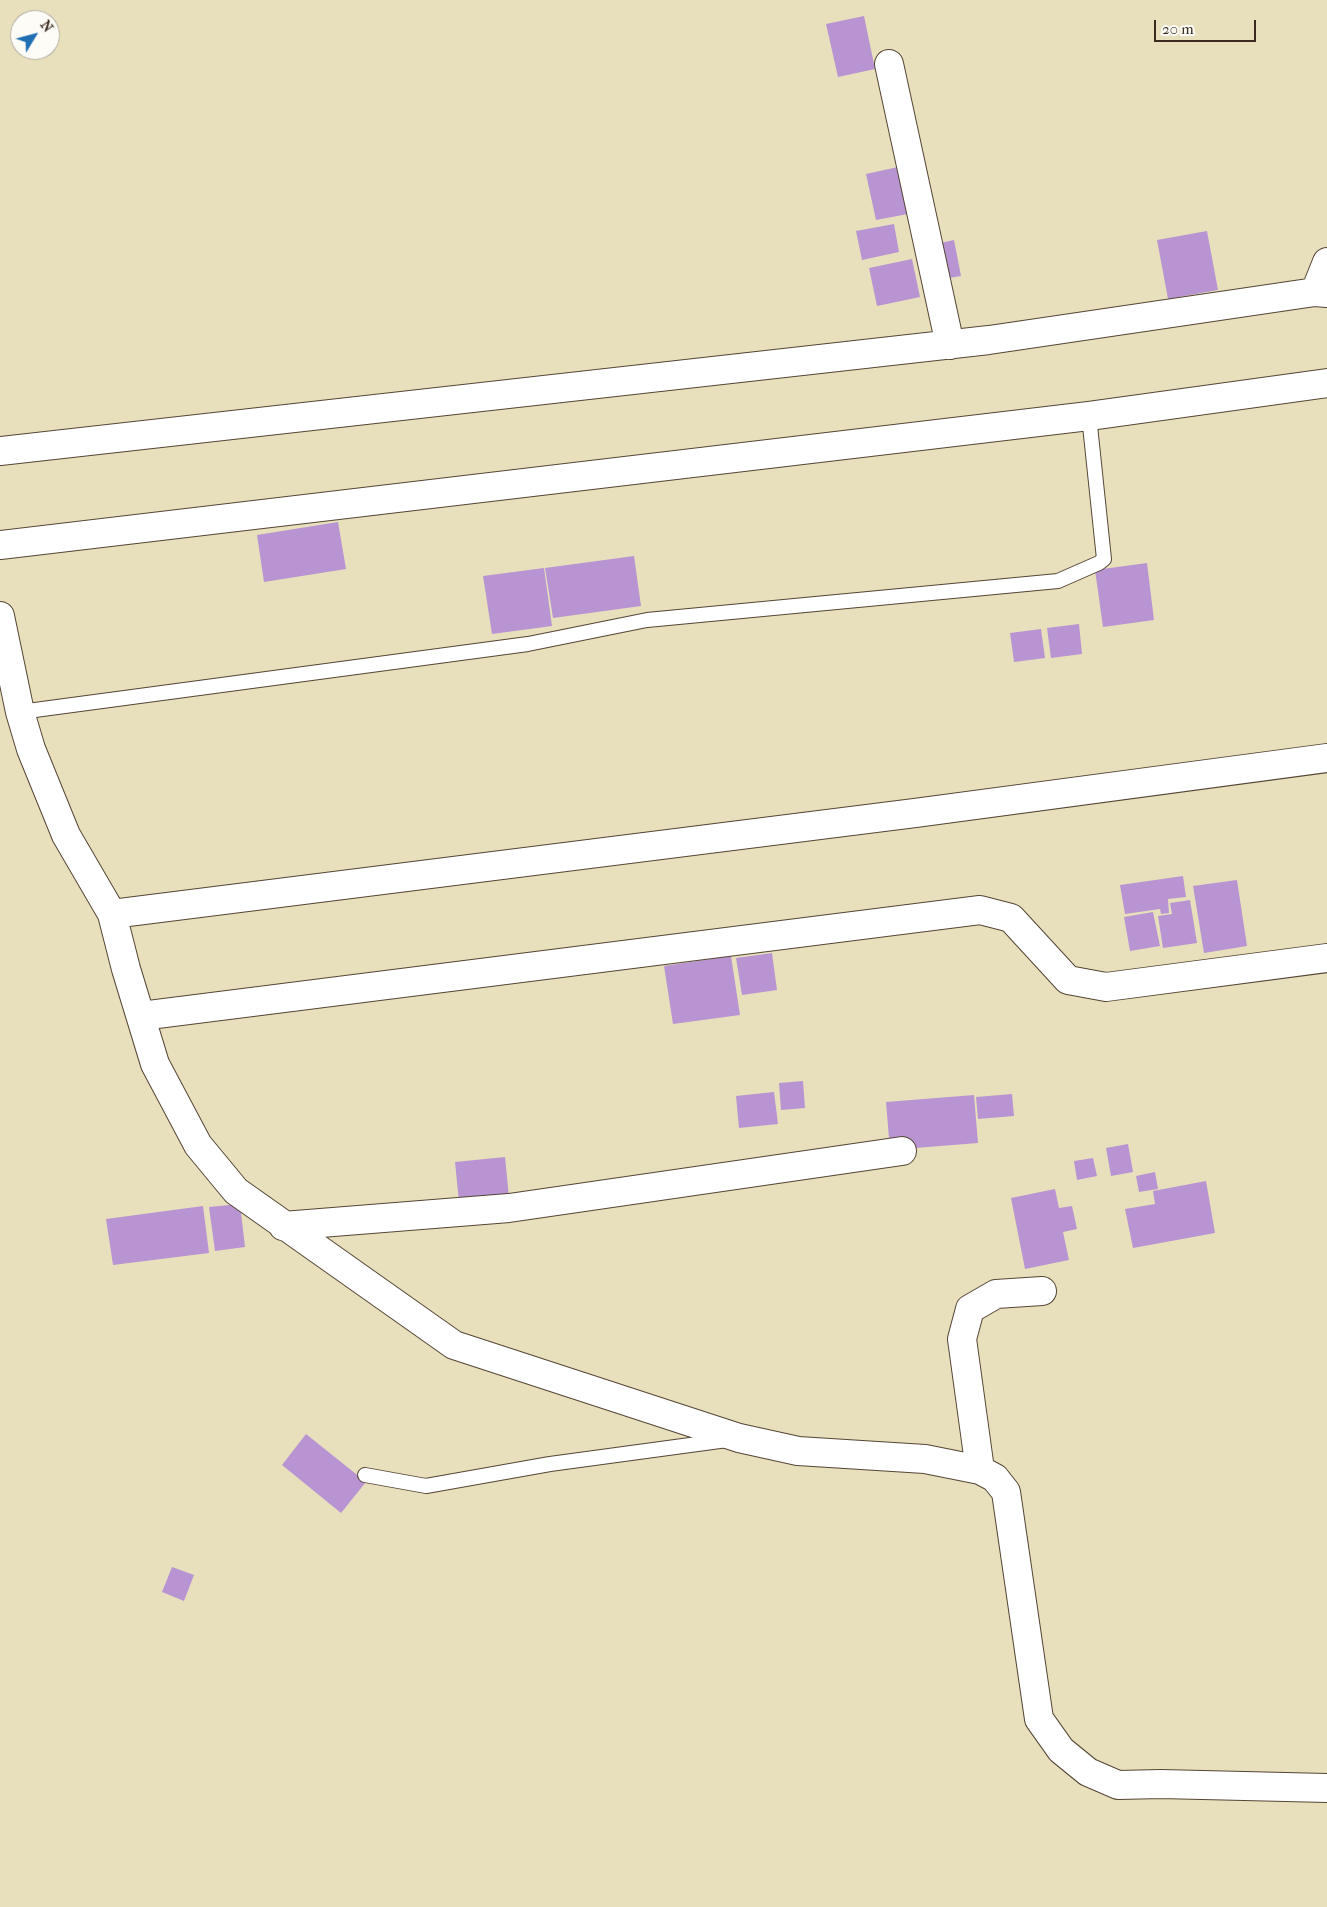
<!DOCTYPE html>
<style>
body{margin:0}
#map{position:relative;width:1327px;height:1907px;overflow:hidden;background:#e8e0bc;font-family:"IM FELL French Canon",serif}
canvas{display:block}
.north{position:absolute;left:10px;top:10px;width:50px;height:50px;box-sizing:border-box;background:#fdfcf7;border:1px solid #afa8a0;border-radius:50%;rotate:53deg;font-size:14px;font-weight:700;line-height:20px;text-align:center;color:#3b2a1e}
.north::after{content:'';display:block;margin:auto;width:18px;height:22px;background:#1f6fb2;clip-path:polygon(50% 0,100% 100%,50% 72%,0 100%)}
.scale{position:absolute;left:1154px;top:20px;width:102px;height:22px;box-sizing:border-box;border:2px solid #3b2a1e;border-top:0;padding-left:6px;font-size:15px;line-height:18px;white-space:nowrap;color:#3b2a1e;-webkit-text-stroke:4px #fdfcf7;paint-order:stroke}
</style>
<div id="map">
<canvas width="1327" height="1907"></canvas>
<div class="north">N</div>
<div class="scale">20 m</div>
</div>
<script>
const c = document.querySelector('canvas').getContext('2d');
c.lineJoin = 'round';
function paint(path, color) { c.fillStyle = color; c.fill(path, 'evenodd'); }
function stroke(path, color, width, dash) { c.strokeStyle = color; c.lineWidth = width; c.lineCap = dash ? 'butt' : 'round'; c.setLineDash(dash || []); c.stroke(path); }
paint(new Path2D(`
 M864,16L875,69L838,77L826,24Z
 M898,167L908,214L876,220L866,174Z
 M894,224L899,252L862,260L856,231Z
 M1207,231L1218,290L1168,299L1157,240Z
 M954,240L961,276L943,279L936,244Z
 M912,259L920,297L877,306L869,268Z
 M338,522L346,569L264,582L257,535Z
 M634,556L641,606L553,618L545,568Z
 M1147,563L1154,620L1103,627L1095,570Z
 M544,568L552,626L492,634L483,576Z
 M1079,624L1082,654L1051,658L1047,628Z
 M1041,629L1045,658L1014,662L1010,633Z
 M1183,876L1186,897L1168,899L1169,913L1161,914L1160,909L1125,914L1120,885Z
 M1237,880L1247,946L1204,953L1193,886Z
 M1190,900L1197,943L1163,948L1158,916L1172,914L1170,903Z
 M1153,912L1160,946L1130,951L1124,917Z
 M772,953L777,990L742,995L736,958Z
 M731,956L740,1015L673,1024L664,966Z
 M803,1081L805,1108L781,1110L779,1083Z
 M774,1092L778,1124L739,1128L736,1096Z
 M1012,1094L1014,1116L978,1119L976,1097Z
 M974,1095L978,1143L890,1150L886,1102Z
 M1128,1144L1133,1172L1111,1176L1106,1148Z
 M505,1157L509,1197L459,1202L455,1162Z
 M1093,1158L1097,1176L1077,1180L1074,1161Z
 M1155,1172L1158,1189L1139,1192L1136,1176Z
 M1206,1181L1215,1233L1133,1248L1125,1209L1155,1204L1153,1191Z
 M1055,1189L1059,1208L1072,1206L1077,1229L1063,1232L1069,1260L1025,1269L1011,1198Z
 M240,1204L245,1247L215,1251L209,1207Z
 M203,1206L209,1253L113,1265L106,1219Z
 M306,1434L366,1482L341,1513L282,1465Z
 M172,1567L194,1575L184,1601L162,1592Z`), '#b894d2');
const service = new Path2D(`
 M20,712L528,644L647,620L1058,581L1099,563L1104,559L1089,416
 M365,1475L426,1486L550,1464L727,1440`);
const minor = new Path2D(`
 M889,64L950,345
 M1315,292L1327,262
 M0,451L989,340L1315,292L1327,293
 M0,545L1089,416L1327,383
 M0,616L20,712L31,749L66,835L112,914L126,969L155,1064L198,1145L236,1191L454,1345L739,1438L798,1451L925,1459L980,1470L995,1478L1006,1492L1039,1719L1061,1750L1088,1772L1118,1785L1161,1784L1327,1788
 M112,914L915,813L1327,758
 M141,1016L980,910L1011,918L1068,980L1106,987L1327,958
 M283,1226L509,1208L902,1151
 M980,1470L962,1339L970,1309L996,1294L1042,1291`);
stroke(service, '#554536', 16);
stroke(minor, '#554536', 30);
stroke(service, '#fff', 14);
stroke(minor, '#fff', 28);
</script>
